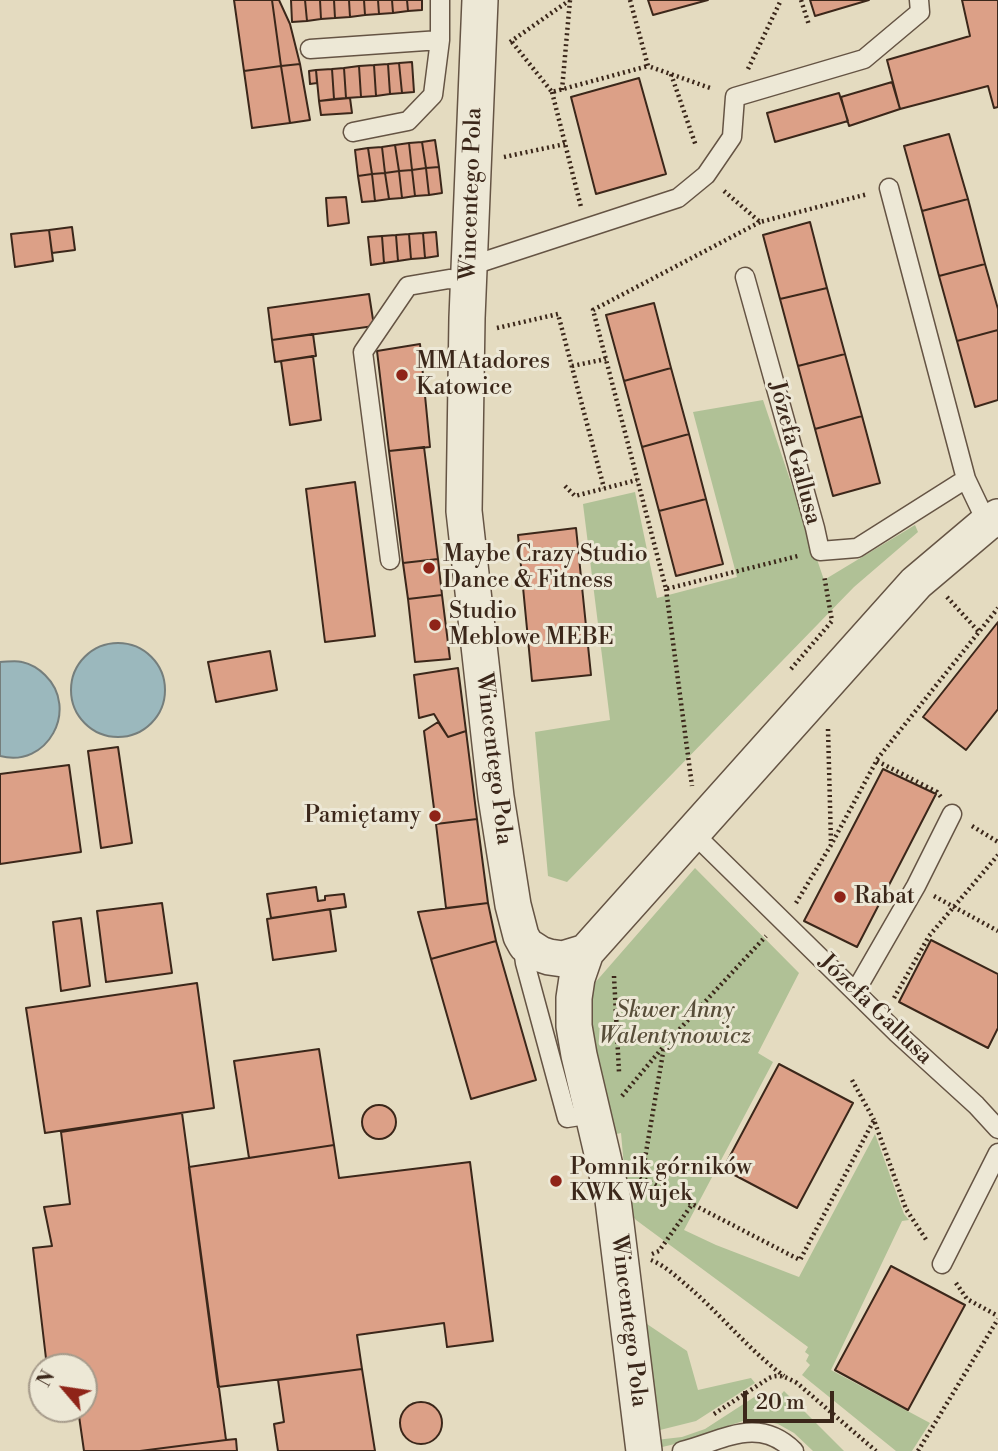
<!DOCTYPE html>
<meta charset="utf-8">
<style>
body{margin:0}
#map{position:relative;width:998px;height:1451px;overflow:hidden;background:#e4dbc0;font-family:"Libre Bodoni",serif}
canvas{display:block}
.north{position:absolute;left:28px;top:1353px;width:70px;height:70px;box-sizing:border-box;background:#ede8d6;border:2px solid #a69b8b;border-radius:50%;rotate:299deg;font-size:19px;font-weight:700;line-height:28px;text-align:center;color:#3b271a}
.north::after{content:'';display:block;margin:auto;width:24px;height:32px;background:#8f2418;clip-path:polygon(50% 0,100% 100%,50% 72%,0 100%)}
.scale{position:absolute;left:743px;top:1391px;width:91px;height:32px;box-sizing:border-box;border:4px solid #3b271a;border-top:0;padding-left:9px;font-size:21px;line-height:24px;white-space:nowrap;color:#3b271a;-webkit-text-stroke:5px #ede8d6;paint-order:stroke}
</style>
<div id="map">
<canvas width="998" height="1451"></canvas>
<div class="north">N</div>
<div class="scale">20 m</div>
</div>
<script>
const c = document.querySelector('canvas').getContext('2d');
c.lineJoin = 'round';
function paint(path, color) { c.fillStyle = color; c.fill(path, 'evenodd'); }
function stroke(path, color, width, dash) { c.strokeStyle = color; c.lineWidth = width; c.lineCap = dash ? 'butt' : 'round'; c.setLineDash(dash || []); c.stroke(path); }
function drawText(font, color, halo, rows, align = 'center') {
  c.font = font + ' "Libre Bodoni",serif'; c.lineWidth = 6; c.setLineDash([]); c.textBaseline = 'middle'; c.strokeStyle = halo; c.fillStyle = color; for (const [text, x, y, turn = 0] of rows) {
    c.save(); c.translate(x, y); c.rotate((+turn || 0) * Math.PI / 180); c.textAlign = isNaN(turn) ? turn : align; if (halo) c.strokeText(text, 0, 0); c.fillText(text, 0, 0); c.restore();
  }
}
paint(new Path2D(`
 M763,400L824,580L915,525L918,532L854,587L567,882L548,876L535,732L610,720L583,504L635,492L657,598L737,577L693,412Z
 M695,868L799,973L758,1053L773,1062L684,1230L716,1245L799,1277L875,1134L904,1214L909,1220L902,1221L831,1370L930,1423L912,1451H896L802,1375L810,1365L806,1361L809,1355L805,1352L808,1347L636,1220L628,1211L621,1133L607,1136L588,1012L593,985Z
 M644,1322L687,1351L698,1390L751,1378L755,1383L696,1421L656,1431Z
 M784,1391L844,1451H813L794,1433L778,1424L765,1421L746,1420L719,1429L696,1439L658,1448L656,1440L682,1437L705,1429L762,1392L767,1397L773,1392L779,1397Z`), '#b0c196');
const water = new Path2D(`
 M71 690a47 47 0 1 1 94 0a47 47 0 1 1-94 0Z
 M0,662C7,662 15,660 22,662C31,664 39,669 45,675C80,709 47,769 0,756Z`);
paint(water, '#9bb8bd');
stroke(water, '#757e7c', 2);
const building = new Path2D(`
 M234,0H272L281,66L244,71Z
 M272,0H279L290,24L300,64L281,66Z
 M291,0H305L307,21L292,22Z
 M305,0H320L321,19L307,21Z
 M320,0H334L335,18L321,19Z
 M334,0H349L350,17L335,18Z
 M349,0H364L365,15L350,17Z
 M364,0H378L379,14L365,15Z
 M378,0H392L393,13L379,14Z
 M392,0H407L408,11L393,13Z
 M407,0H422V10L408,11Z
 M648,0H708L653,15Z
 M810,0H869L815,16Z
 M962,0H998V107L994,108L988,86L900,109L887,60L970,36Z
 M412,62L414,92L402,93L399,63Z
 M399,63L402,93L390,94L388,64Z
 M300,64L310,120L290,123L281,66Z
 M388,64L390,94L376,96L374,65Z
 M374,65L376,96L361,97L359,66Z
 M281,66L290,123L252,128L244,71Z
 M359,66L361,97L346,98L344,68Z
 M344,68L346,98L334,99L332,69Z
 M332,69L334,99L319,101L316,70Z
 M316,70L317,83L310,84L309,71Z
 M639,78L666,174L596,194L571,97Z
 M892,82L900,109L849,126L841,97Z
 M839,93L848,121L775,142L767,113Z
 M350,98L352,113L321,115L319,101Z
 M949,134L968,199L922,211L904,146Z
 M435,140L439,167L426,168L422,142Z
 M422,142L426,168L412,170L409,143Z
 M409,143L412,170L399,171L395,145Z
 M395,145L399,171L385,173L382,147Z
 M382,147L385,173L372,174L368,148Z
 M368,148L372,174L358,176L355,150Z
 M439,167L442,193L429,195L426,168Z
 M426,168L429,195L415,196L412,170Z
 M412,170L415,196L402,198L399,171Z
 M399,171L402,198L389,199L385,173Z
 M385,173L389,199L375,201L372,174Z
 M372,174L375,201L362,202L358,176Z
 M346,197L349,223L328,226L326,198Z
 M968,199L985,264L939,276L922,211Z
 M810,222L827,288L780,299L763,235Z
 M72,227L75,250L52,253L49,230Z
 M49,230L53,261L15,267L11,234Z
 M436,232L438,256L425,258L423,233Z
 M423,233L425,258L411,259L409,234Z
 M409,234L411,259L398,261L396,235Z
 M396,235L398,261L384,263L382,236Z
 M382,236L384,263L371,265L368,237Z
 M985,264L998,309V330L957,341L939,276Z
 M827,288L845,354L798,366L780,299Z
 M369,294L374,326L272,340L268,308Z
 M654,303L671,368L624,381L606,315Z
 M998,330V400L975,407L957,341Z
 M313,334L316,356L275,362L272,340Z
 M420,344L430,447L389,451L377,351Z
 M845,354L862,416L815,429L798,366Z
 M313,356L321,420L290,425L281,361Z
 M671,368L689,434L642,447L624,381Z
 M862,416L880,483L833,496L815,429Z
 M689,434L706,499L659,511L642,447Z
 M424,447L438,559L403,563L389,451Z
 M355,482L375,636L325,642L306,489Z
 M706,499L723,564L676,576L659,511Z
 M576,528L591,675L532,681L518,535Z
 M438,559L442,595L408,599L403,563Z
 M442,595L450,659L415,662L408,599Z
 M998,622V709L966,750L923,717Z
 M270,651L277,690L216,702L208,662Z
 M458,668L466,731L448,737L434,714L419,718L414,675Z
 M438,722L448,737L466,731L477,819L436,824L424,731Z
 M118,747L132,843L101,848L88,751Z
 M69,765L81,852L0,864V774Z
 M883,769L936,794L857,947L804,921Z
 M477,819L488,903L446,908L436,824Z
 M316,887L318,901L325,900V896L344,894L346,907L271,918L267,894Z
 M162,903L172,973L106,982L97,911Z
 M488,903L496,941L431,959L418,912Z
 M330,909L336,951L273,960L267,919Z
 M81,918L90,986L61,991L53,922Z
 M931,940L998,974V1028L988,1048L899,1002Z
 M496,941L536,1080L471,1099L431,959Z
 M197,983L214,1108L45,1133L26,1008Z
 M319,1049L334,1145L249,1158L234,1061Z
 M779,1064L853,1103L797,1208L723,1169Z
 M362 1122a17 17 0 1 1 34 0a17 17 0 1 1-34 0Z
 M182,1113L226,1440L140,1451H84L78,1409H84V1367H47L33,1248L52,1246L44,1207L70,1204L61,1132Z
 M334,1145L339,1178L470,1162L493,1341L447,1347L444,1323L357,1335L362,1369L218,1387L189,1167Z
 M891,1266L965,1305L908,1410L835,1370Z
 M362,1369L375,1451H278L274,1424L284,1422L278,1380Z
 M400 1423a21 21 0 1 1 42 0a21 21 0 1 1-42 0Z
 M236,1439L237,1451H140L226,1440Z`);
paint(building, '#dca087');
stroke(building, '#3b271a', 2);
const service = new Path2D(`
 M310,49L440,40
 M353,132L408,121L433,95L440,40V0
 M889,188L966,479L987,523
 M470,266L678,198L706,175L732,137L735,97L864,59L920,12L919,0
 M745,277L815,528L820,551L857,548L966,479
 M390,560L363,352L408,286L449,279L469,281
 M692,832L897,1033L976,1105L998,1129
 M522,942L525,963L567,1118L592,1114
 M855,992L916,886L952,814
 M942,1264L998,1153
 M682,1451C722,1441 758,1415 794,1451`);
const minor = new Path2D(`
 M480,0L467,318L464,511L490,744L496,797L513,905L521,936L526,945L540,954L549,957L563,959L586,952
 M644,1451L613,1200L579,1055L574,1026V998L577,978L586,952L916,583L987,523L998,517`);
stroke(service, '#655444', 21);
stroke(minor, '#655444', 38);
stroke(new Path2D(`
 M630,0L648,66L713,89
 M801,0L809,25
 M510,42L570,0
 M512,42L552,92L648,66
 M748,69L781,0
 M671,74L696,146
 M562,90L570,0
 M552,92L581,207
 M504,157L565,144
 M724,191L760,222L868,194
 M760,222L593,310L666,589L798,556
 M497,328L558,314L604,488
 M572,366L606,359
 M565,486L575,496L637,480
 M666,589L692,786
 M947,597L979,632
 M791,669L832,621L824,575
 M828,729L831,843
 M877,761L937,792L941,797
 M972,826L998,842
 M934,896L998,931
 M796,903L831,845L878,758L998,608
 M614,976L619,1072
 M894,998L929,936L998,855
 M852,1080L874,1120
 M622,1096L664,1046L766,936
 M642,1176L664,1047
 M640,1177L800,1260L874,1120L906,1209L927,1241
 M652,1254L659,1251L693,1203
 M651,1260C666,1266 679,1279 691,1289C723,1317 750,1351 784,1376
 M956,1283L967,1299L998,1316
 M714,1414L769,1378C780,1373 787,1378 797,1383L876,1451
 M918,1451L998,1319`), '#3b271a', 4.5, [2, 3.5]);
stroke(service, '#ede8d6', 18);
stroke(minor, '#ede8d6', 35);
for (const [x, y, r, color] of [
 [402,375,7,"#8f2418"],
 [429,568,7,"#8f2418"],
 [435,625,7,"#8f2418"],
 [435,816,7,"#8f2418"],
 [840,897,7,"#8f2418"],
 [556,1181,7,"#8f2418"]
]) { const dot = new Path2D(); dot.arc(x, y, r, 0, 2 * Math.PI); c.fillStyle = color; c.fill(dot); stroke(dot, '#ede8d6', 2.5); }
drawText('23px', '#3b271a', '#ede8d6', [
 ["Wincentego Pola",472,194,-88],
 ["Józefa Gallusa",794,453,75],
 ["Wincentego Pola",493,759,83],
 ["Józefa Gallusa",875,1010,44],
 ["Wincentego Pola",628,1321,83]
]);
drawText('23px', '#3b271a', '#ede8d6', [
 ["MMAtadores",416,362],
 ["Katowice",416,388],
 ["Maybe Crazy Studio",443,555],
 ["Dance & Fitness",443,581],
 ["Studio",449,612],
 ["Meblowe MEBE",449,638],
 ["Pamiętamy",421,816,"right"],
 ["Rabat",854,897],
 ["Pomnik górników",570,1168],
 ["KWK Wujek",570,1194]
], 'left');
drawText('italic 23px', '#584e39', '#ede8d6', [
 ["Skwer Anny",675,1011],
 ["Walentynowicz",675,1037]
]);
</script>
